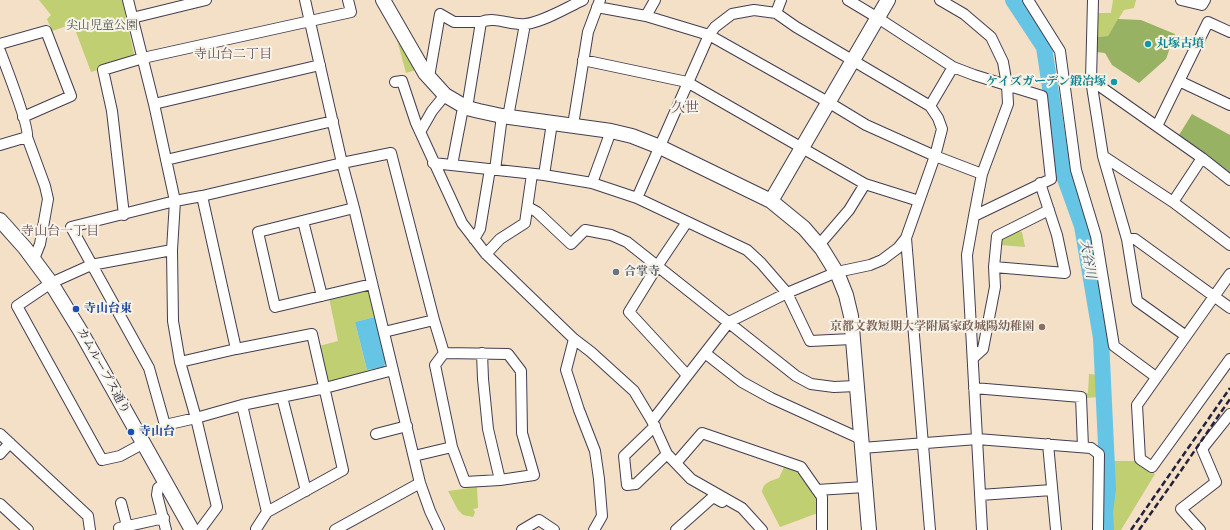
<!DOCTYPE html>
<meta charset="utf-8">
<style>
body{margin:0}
canvas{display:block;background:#f4e0c6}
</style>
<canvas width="1230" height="530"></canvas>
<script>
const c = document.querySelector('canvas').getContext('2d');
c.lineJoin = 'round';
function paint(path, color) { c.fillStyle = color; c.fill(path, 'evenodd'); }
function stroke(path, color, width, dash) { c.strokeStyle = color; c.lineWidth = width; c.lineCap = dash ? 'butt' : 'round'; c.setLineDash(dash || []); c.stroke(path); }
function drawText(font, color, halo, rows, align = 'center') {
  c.font = font + ' Alegreya,"Noto Serif JP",serif'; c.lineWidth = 4; c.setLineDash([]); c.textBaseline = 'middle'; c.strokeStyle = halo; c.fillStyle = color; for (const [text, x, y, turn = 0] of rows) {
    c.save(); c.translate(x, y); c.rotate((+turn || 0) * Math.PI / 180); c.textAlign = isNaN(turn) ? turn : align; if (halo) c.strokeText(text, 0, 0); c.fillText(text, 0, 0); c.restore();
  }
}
paint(new Path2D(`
 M39,0H122L135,58L91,72L73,24L52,31L47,19L51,15Z
 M1113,0H1136L1134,8L1124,10L1108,36L1097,37L1098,13H1111Z
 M400,38L416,70L406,73L397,40Z
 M1016,230L1022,232L1025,247L1000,245C1001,235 1007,234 1016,230Z
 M364,290L370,293L375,317L355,322L367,371L330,381L326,379L319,346L338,341L329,298Z
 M1089,374L1099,375V397L1085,398V393H1088Z
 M1110,461H1136L1155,474L1121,530H1109L1107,512L1110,497Z
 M785,465L799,469L819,499L818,513L780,527L762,492C763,482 771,481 779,478Z
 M477,487L478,508L473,509L475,512L473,517L463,515L458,510L448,491Z`), '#bfcf71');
paint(new Path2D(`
 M1118,19L1141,20L1175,34L1166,59L1139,83L1112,65L1105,53L1096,52V37L1108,36Z
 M1192,114L1230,135V172L1179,135Z`), '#97b263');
paint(new Path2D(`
 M375,317L386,361L384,367L367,370L355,322Z`), '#66c5e4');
stroke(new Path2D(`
 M1013,0L1044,47L1063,173L1082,226L1101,338L1108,489L1105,512L1106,530`), '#66c5e4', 16);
const street = new Path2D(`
 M128,0L154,104L175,201L172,250L173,321L180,362L196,418L217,507L200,530
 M305,0L342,163L354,208L420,483L430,511L439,530
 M848,0L878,18L953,67L974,75L1042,96L1051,179L974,216
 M940,0L964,14L991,37L1003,62L1007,85L1008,104L982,174L974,216L967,255L982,530
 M1028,0L1060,51L1076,170L1096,236L1114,346L1156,377
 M1181,0L1202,5L1205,0
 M597,7L646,16L709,35L828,102L866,125L935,156L982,174
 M776,13L781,0
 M646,16L655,0
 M132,18L206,0
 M0,44L46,31L71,96L23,117
 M0,51C5,64 30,128 27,137L45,186L48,199L40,244L34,259
 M583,60L687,82L865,184L919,201
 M429,77L440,14L454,22H481
 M1091,80L1093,0
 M1179,81L1230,105
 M395,82L402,81L416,123L462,223L486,254L574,339L591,352L634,391L652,421L667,454L691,479L742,508L762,530
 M154,104L320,65
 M930,106L953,67
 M467,108L481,22C496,16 511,26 526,24C545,21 566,8 583,0
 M508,117L525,24
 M573,125L588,32L600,0
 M1157,126L1208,22L1230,32
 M420,132L432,111L445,95
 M0,145L27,137
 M1103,156L1173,202L1230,245
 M1202,158L1230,180
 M166,160L333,121
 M433,163L544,175L592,183L637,198L747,250L761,263L787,293L810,341L852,339
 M452,165L462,113L465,107
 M495,170L502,116
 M544,175L552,123
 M592,183L611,131
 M202,196L236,349
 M637,198L709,35L715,27L732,14L754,10L776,13L796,27L930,106L938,118L942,129L935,156L906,238L898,248L882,260L870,265L837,272L787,293L729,322L652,421
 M1173,202L1202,158L1091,80L1103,156L1127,239L1137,301L1186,336
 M528,207L537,212L571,244L585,230L611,235L627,242L796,376L811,384L834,387L856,386
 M354,208L258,232L275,307L372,284
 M124,215L112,111L103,70L143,58L351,12L348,0
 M303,221L322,296
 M687,222L658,265L629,312L687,375
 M906,238L930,530
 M474,239L480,229L490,169
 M1127,239H1135L1230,308
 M819,245L849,210L865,184
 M486,254L500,239L525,223L532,174
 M994,267L997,236L1049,210
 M1230,274L1137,405L1140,459L1152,467L1230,359
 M434,320L444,353L508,354L521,371L522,433L534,475L500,480L465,482L452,447L435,365L444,353
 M384,332L434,320L391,153L342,163L202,196L175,201L71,227L149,368L165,425L196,418L242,405L325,388L393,370
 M574,339L566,370L579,410L595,451L599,479L602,516L594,530
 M482,353L483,379L488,429L500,480
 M705,353L742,382L771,398L861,439
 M973,358L983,349L995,287L994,267L1065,273L1057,235L1040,183
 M180,362L236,349L312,334L343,470L267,512L242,405
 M974,388L1081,397L1083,447
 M282,397L306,491
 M655,426L624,456L627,485L636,484L667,454
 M0,434L88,516L90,530
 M376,434L407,426
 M144,443L120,456L102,460L17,306L51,283L91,265L172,250
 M1048,444L1056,530
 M862,448L977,439L1091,448L1099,454L1098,530
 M0,454L10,443
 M414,456L452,447
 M676,463L702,433L801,467L822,497V530
 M166,482L158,488L157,495L166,530
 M817,490L865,487
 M980,495L1052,490
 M121,503L127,526
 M0,504L28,530
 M119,528L164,518
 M256,529L267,512
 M335,530L420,483
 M522,530L539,520L554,530
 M676,530L713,497L722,502
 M1200,530L1181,509L1216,482L1202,449L1230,414`);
const secondary = new Path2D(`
 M383,0L425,73L445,95L467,108L479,111L502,116L611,131L632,136L660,147L771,201L804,228L822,249L838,275L846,295L851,316L869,530
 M771,201L888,0
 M0,220L25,248L51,283L81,332L192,530`);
stroke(street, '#423e50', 12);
stroke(secondary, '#423e50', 16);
stroke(street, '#fff', 10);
stroke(secondary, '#fff', 14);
stroke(new Path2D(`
 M1131,530L1230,388
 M1139,530L1178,475L1230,399`), '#22223b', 2.5, [6, 3]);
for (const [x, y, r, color] of [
 [1148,44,4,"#0f9aa8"],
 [1114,82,4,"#0f9aa8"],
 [616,272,4,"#6b7280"],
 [76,309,4,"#1a4fb4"],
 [1042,327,4,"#8d6e63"],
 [131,432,4,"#1a4fb4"]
]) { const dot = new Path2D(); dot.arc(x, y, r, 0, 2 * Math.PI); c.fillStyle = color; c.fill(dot); stroke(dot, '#f7f3e8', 1.5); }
drawText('12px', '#51564b', '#f7f3e8', [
 ["尖山児童公園",102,26]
]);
drawText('bold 12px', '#0d838f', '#f7f3e8', [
 ["丸塚古墳",1156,44],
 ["ケイズガーデン鍛冶塚",1106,82,"right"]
], 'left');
drawText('bold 12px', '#5b616d', '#f7f3e8', [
 ["合掌寺",624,272]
], 'left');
drawText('bold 12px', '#164399', '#f7f3e8', [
 ["寺山台東",84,309],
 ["寺山台",139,432]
], 'left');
drawText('bold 12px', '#785e54', '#f7f3e8', [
 ["京都文教短期大学附属家政城陽幼稚園",1034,327]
], 'right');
drawText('12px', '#22223b', '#f7f3e8', [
 ["カムループス通り",103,371,61]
]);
drawText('13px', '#684e59', '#f7f3e8', [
 ["寺山台二丁目",233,55],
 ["寺山台一丁目",60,232]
]);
drawText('italic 13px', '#36536e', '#f7f3e8', [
 ["大谷川",1087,259,80]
]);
drawText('14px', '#684e59', '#f7f3e8', [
 ["久世",685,109]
]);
</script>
